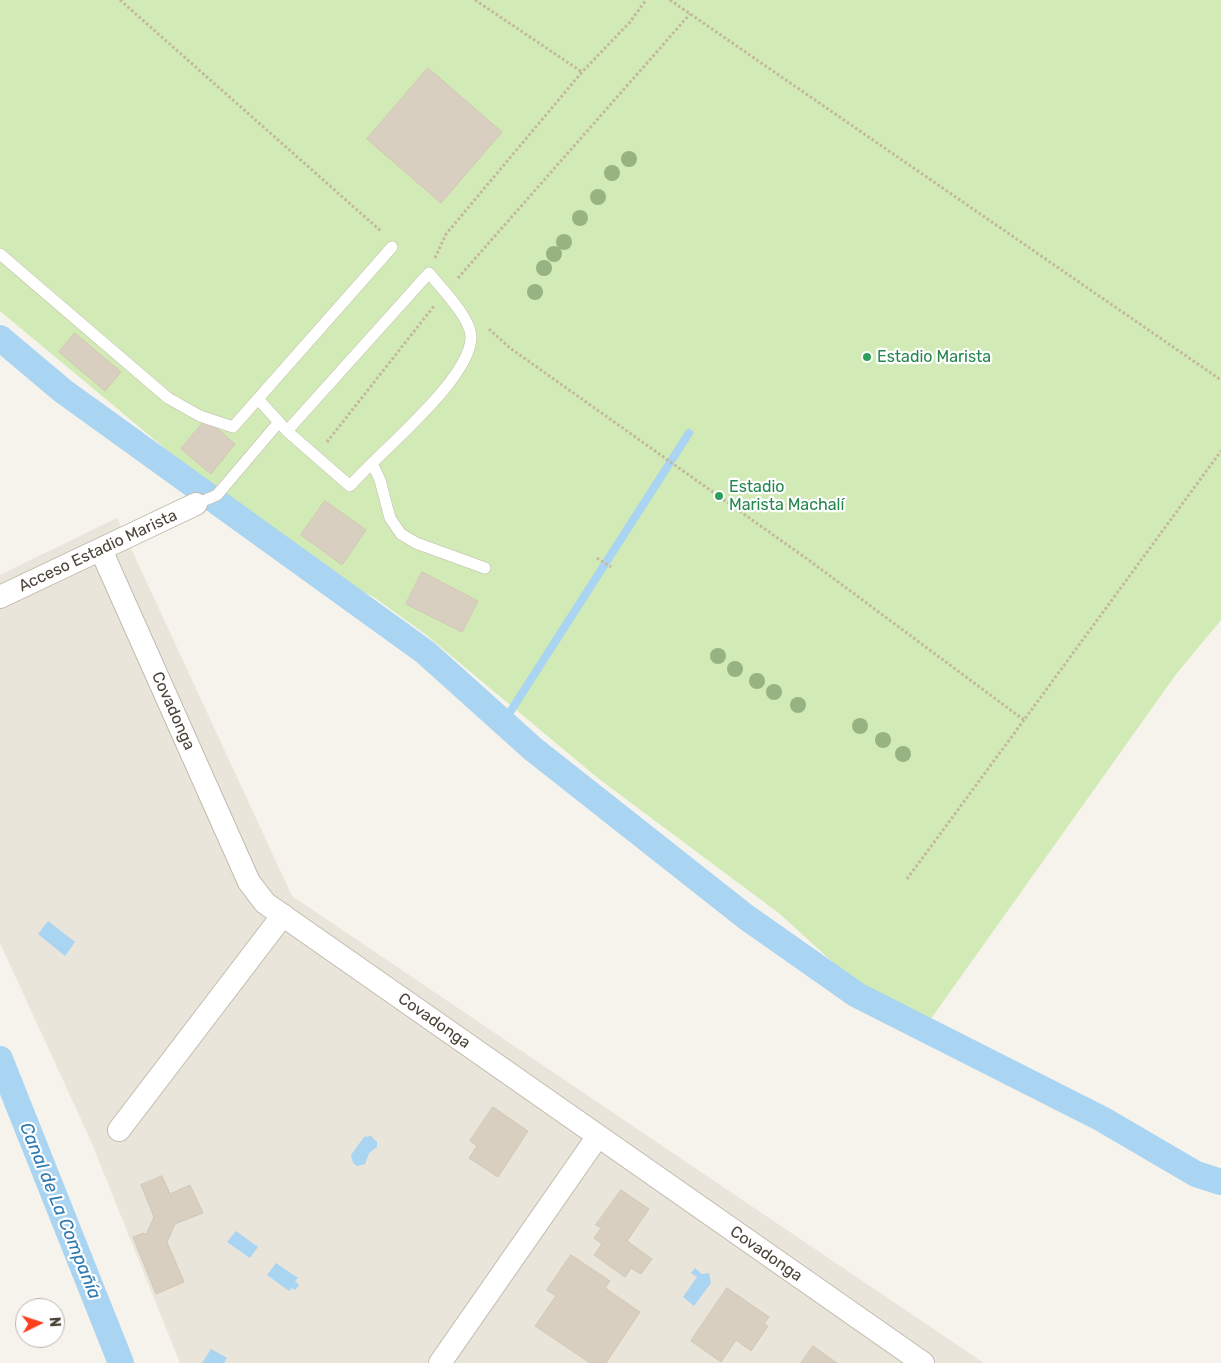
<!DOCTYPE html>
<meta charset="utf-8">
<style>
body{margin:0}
#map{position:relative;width:1221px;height:1363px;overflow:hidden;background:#f6f3ec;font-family:Rubik,sans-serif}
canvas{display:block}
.north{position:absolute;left:15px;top:1298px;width:50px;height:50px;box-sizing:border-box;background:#fff;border:1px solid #b7b4b0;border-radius:50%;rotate:86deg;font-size:14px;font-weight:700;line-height:20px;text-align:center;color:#4b4439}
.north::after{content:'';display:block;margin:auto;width:18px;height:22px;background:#fc3f1d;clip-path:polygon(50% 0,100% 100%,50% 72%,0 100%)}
</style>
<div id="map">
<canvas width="1221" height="1363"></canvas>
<div class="north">N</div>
</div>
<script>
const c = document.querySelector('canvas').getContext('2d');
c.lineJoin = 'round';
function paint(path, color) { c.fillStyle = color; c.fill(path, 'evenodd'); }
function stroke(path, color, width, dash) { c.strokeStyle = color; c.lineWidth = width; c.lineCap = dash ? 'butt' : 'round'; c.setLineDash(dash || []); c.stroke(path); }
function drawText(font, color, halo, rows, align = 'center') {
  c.font = font + ' Rubik,sans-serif'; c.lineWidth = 4.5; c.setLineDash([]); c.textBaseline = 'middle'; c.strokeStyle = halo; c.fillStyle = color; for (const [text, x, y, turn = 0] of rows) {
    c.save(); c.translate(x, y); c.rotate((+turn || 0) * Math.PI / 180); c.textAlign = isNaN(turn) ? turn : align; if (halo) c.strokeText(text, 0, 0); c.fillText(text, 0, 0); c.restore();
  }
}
paint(new Path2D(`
 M117,518L292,896L984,1363H180L90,1139L0,943V575Z`), '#eae5da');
paint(new Path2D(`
 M0,0H1221V620L1177,673L925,1027L862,989L780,914L599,779L425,634L375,598L262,537L243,522L191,470L0,311Z`), '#d2eab5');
paint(new Path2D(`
 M48,921L75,942L65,956L38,934Z
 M371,1136L377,1142V1147L369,1153L365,1164L357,1166L353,1163L351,1155L364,1137Z
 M236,1231L258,1247L250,1258L227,1242Z
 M276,1263L298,1278L295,1281L299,1285L295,1290L292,1288L289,1291L267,1275Z
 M695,1268L702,1274L709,1273L711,1283L694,1306L683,1297L697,1277L691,1273Z
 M211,1349L227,1358L224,1363H202Z`), '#a9d4f2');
stroke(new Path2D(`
 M503,723L689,433`), '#a9d4f2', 8);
stroke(new Path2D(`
 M0,338L63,391L425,652L533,749L746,917L857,995L1102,1119L1196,1174L1221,1182
 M0,1059L121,1363`), '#a9d4f2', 26);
const building = new Path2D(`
 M428,68L502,132L441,203L367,139Z
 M75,333L121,372L105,391L59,352Z
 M206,419L235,444L211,474L181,449Z
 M325,501L366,530L342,565L301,535Z
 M422,572L478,601L462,632L406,604Z
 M493,1107L528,1131L498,1177L469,1158L477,1146L470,1141Z
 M162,1176L170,1194L190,1185L203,1213L175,1224L167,1242L184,1282L156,1294L133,1237L144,1233L146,1235L154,1217L141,1185Z
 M621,1190L649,1209L627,1241L652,1259L641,1274L631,1268L625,1277L594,1255L602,1244L594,1238L601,1228L596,1225Z
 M571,1255L610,1281L605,1288L640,1312L606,1363H590L535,1326L556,1296L547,1290Z
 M727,1288L769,1317L764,1324L768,1326L751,1351L736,1340L721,1362L691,1341Z
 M813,1346L837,1363H801Z`);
paint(building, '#d8cfc1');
stroke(building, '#d3c7b4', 1);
const lane = new Path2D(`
 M0,254L168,398L200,416L233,427L392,247
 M259,400L287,431L350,486C378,453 472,379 471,336C470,317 441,288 429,273L287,431
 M372,463L380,480L390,518L401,534L416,543L485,568
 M196,504L217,495L279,422`);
const street = new Path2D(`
 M101,550L249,882L265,903L923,1363
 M0,597L196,504
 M119,1130L283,915
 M440,1363L598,1136`);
stroke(lane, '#c2bbae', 12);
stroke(street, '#c2bbae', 24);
stroke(new Path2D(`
 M120,0L382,232
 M475,0L582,72
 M670,0L1221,380
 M435,258L446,234L582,72L630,22L646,0
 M458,278L690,14
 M489,329L510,348L810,561L1024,720L1221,451
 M327,442L434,306
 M597,558L611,567
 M907,879L1024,720`), '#c4b79f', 3, [2.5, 2.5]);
stroke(lane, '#fff', 11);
stroke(street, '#fff', 22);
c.fillStyle = '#97b381';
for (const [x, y] of [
 [629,159],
 [612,173],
 [598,197],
 [580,218],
 [564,242],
 [554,254],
 [544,268],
 [535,292],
 [718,656],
 [735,669],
 [757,681],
 [774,692],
 [798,705],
 [860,726],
 [883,740],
 [903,754]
]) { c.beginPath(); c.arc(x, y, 8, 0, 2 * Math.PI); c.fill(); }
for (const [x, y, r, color] of [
 [867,357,5,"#2e9e5b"],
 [719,496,5,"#2e9e5b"]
]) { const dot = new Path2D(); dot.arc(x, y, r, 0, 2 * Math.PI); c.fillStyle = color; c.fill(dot); stroke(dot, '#fff', 2); }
drawText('16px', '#27864d', '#fff', [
 ["Estadio Marista",877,357],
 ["Estadio",729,487],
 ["Marista Machalí",729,505]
], 'left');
drawText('16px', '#4b4439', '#fff', [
 ["Acceso Estadio Marista",98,551,-25],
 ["Covadonga",173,711,66],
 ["Covadonga",434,1021,35],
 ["Covadonga",766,1254,35]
]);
drawText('italic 18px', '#2e7ab2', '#fff', [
 ["Canal de La Compañía",60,1211,68]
]);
</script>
